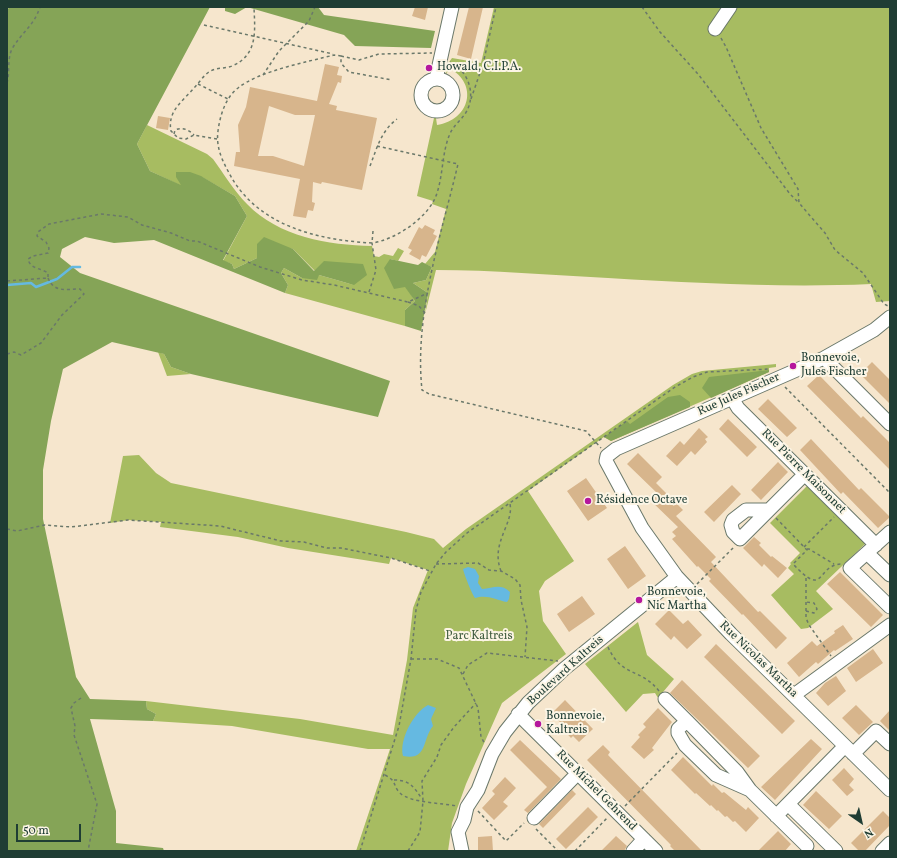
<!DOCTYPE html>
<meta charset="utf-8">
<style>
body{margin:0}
#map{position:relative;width:897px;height:858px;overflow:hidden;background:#f6e6cd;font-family:Vollkorn,serif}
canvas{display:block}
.frame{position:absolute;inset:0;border:8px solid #1f3d34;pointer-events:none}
.north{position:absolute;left:841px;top:802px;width:40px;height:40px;-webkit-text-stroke:3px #fcf5e5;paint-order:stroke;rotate:146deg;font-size:11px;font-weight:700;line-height:16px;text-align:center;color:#1f3d34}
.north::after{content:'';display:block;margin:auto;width:14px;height:18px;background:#1f3d34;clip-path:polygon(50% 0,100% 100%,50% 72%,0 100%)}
.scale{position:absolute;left:16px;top:824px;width:65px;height:18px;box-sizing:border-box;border:2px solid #1f3d34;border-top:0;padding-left:5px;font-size:12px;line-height:14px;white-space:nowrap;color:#1f3d34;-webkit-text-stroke:3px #fcf5e5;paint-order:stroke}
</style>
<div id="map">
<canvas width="897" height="858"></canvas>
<div class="frame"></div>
<div class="north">N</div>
<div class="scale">50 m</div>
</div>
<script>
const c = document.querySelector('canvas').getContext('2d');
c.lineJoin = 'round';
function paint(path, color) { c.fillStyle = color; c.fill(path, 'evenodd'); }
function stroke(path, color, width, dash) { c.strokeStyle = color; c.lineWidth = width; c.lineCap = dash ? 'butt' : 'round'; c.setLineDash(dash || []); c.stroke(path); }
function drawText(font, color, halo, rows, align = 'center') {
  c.font = font + ' Vollkorn,serif'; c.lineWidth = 4; c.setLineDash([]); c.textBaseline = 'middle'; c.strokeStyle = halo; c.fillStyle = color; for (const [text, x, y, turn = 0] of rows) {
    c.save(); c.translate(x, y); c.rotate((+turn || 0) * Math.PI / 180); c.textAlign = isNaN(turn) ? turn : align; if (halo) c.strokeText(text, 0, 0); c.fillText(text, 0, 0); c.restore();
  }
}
paint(new Path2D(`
 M494,7H890V301L876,302L871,284C784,288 695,283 608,278C550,275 493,270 436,270L425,314L428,293L413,283L426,280L432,267L425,264L435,252L446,209L432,204L433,201L417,196L434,118H436L437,125C470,120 479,84 449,68L446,75L447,65L452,58L481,63Z
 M147,125L207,154L213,159C224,174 234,191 247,204C279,237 328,245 372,246L374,256L379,257L384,254L393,256L398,248L404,251L398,261L390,259L415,301L405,310V326L285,293L288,285L281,273L284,268L302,278L319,275L354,285L315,271L293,249L257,244V258L234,269L232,264L223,261L247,216L235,196L202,177L182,186L150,171L137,144Z
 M158,352L164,354L171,367L191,374L167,376Z
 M776,364V367L769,368V372L611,441L604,437L528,491L574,561L545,581L539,591L543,621L566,654L502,703L466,784L452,823L448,851H356L390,749H368L232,726L153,721L156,714L147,709L146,701L300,719L393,735L407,660L413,608L428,570L391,558L389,564L288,548L238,537L160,527L161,522L128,520L110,523L123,456L139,455L156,473L171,483L406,532L434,539L443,548L466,529L673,385L692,374L702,371Z
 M809,484L865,540V544L816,591L833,609L808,628L801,629L771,595L794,574L788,568L791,564L790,563L800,553L770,523Z
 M638,622L647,655L674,679L658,698L655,693L643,694L626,712L585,664Z`), '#a7bc61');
paint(new Path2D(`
 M9,7H210L137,144L150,171L181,185L176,177V172H190L201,176L235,196L247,216L223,260L232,264L234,269L257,258V244L264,237L293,249L314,271L324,261L363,264L367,275L354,285L319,275L317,280L302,278L284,268L281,273L288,285L285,293L154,240L114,243L85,237L62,249L60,257L80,273L390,381L378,417L191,374L171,367L164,354L112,342L63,369L51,421L43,470V519L76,677L90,699L146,701L147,709L156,714L153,721L90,719L116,811V843L163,848L164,851H7V11Z
 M225,7H318L324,15L435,31L431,48L355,46L344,35L247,7L235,14L225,11Z
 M390,259L418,265L422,262L432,267L426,280L413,283L428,293L421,331L405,326V310L415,301L405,287L394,289L384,268Z
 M769,370V372L711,398L702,388L709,377Z
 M680,395L690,402V407L611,441L604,437L627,421L630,424L668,397Z`), '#85a457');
paint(new Path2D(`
 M468,567L475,569L479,576L478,583L482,589C493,588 501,583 510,592L509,599L507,602C496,600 487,594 475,598C472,594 464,574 463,569Z
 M428,705L436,708L431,719L433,726C422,739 428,761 403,756C399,740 413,713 428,705Z`), '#65b9e1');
stroke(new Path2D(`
 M7,285L31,283L36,287L57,279L72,267H80`), '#65b9e1', 2.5);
paint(new Path2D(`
 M415,7H428L425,20L412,16Z
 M469,7H483L471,59L457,55Z
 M325,64L339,67L337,75L342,76L341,83L338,82L329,104L337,106L336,110L377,118L362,190L322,182L321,184L313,182L312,202L315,203L313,211L308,210L306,218L293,216L300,179L234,166L236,152H240L238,125L246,107L250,87L317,101ZM269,106L295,115H315L304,166L273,156H258Z
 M158,116L170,118L168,130L156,128Z
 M425,225L435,230L433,234L437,236L426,257L422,255L420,260L409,254L412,250L408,248L419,227L422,229Z
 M872,362L890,380V404L860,374Z
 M819,375L861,418L863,416L890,443V470L807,386Z
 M768,399L797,428L787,437L758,409Z
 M728,419L757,447L747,457L719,429Z
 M699,428L708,437L705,439L707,442L695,455L691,451L677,466L666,456L680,441L684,445Z
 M811,439L859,490L861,488L890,517L878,528L843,492L841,494L800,450Z
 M638,453L662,477L656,483L683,510L676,516L716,557L711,562L758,612L760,611L787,638L776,649L743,614L742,615L709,581L711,579L698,566L697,567L672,539L676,536L672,532L678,527L650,500L657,493L627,464Z
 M778,462L788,472L761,500L751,490Z
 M586,478L607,508L588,521L567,491Z
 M732,485L741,494L714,522L704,512Z
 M754,537L761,543L759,545L771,557L772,556L787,568L778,578L764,564L762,567L743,548Z
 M625,546L646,576L628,589L607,559Z
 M840,572L883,615L871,627L827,584Z
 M582,596L595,614L569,632L557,614Z
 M669,610L683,624L688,620L702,635L687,649L674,636L671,640L655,624Z
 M843,625L853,639L835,651L834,650L818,664L816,662L799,677L787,663L812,641L817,646L835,633L834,631Z
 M716,644L795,721L782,734L704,657Z
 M873,649L883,663L856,682L847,668Z
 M836,676L846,691L828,706L816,693L825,683Z
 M682,680L760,756L748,768L670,693Z
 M565,700L593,729L579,742L573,736L571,738L559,725L561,723L551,714Z
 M856,705L873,722L859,735L842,718Z
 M658,708L672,722L652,748L654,750L644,759L631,747L640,737L638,735L646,727L643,724Z
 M890,710V731L880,721Z
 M811,739L822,749L775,800L761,787Z
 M520,740L561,779L528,813L524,810L547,787L510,750Z
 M603,745L610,752L608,755L702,851H675L670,846L671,845L587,760Z
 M683,757L712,786L713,784L722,793L724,792L746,810L748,807L759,818L746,832L735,821L733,822L727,816L725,817L718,810L717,811L711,805L710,806L696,793L695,794L671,770Z
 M844,768L854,779L849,785L854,790L847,796L832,780Z
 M505,777L516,788L503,802L508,806L494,820L482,808L495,794L492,791Z
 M572,790L576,794L543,828L539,824Z
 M816,791L842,816L829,829L803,805Z
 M588,807L598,817L566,849L556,839Z
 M883,811L890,818V825L865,851H859L851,843Z
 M778,831L791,844L785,851H758Z
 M492,836L493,851H478V837Z
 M616,836L627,846L624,851H601Z`), '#d7b58c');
const minor = new Path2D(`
 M715,29L730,7
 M436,79L452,7
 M421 95a16 16 0 1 1 32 0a16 16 0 1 1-32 0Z
 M890,317L874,330L824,358L616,449L607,456L606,461L642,528L677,577L731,634L890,790
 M824,358L890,424
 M732,398L738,408L876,545
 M769,510H746L733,520L731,525L733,532L740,539L805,474
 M890,532L850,568L890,607
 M867,553L890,575
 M794,695L890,625
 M665,699L687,721L678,729V733L685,745L716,775L750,790L807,846
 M518,714L656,851
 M687,721L737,772L750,790
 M853,754L876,731L890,744
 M788,804L836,851
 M776,816L845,746
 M534,818L578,773
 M462,851L458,832L464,820L467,807L478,790L492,754L505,732L528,703L564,669L677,577
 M633,851L644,839
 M882,851L890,843`);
stroke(minor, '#6a786a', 15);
stroke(new Path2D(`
 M642,7L660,32L698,74L790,194L799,203
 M204,25L333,54
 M721,38L726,47L761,128L798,189L799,203L825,233L835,250L863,273L884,304L888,306
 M341,56L359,60L379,54L432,53
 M263,75L279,51L309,21L315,7
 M7,83C10,73 7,59 12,49C21,33 34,26 40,7
 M198,84L228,99
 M471,99L483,64L496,7
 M174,134L175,130C182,127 188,129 194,135
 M217,139L194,135L186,139L178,138L171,131C167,111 183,101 194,88C199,83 203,76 209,72C216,67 225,69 232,66C258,55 255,31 254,8
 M377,146L458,164C441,236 414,315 422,390L429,394L586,431L601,448
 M370,166C377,148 381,131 397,119
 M373,231L372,243C316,240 255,225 228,171C221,158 216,146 218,131C220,116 225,98 238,88C259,71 307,62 334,55L341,56V63L349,72L392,80
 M7,281L48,278V273C41,268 30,269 28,259L33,256L48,253L49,248L46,242L37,236L38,232L49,224L101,214L128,217L142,225L171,233L190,241H197L260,267L302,280L334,285L408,302L428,293
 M369,292L376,270L372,243C395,240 430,217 437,193C443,175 442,154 449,136C452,127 460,121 465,114C477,96 469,71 450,62
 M408,302L419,306L425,313
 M7,354L14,352L21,355L41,343L62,315L84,294L80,289C66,289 54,293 48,278
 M785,387L890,493
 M776,518L807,550L793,564C826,599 815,566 841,564
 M7,529L17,531L45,525L71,527L128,520L220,526L281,541L304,542L327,548H341L391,558L430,571
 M804,547L834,517
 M807,549H809L834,564
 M436,564L478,563L489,570L501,571L515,579L520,585L521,600L527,627L525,657
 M501,571C490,543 514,524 510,504
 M806,578V618L809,625L831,656
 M697,584L734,547
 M806,611L814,613L817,609L814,603L806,602
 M608,647C622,678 640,667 659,691
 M411,659H437L459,668L478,708L481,737L485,744
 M463,674L468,665L487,653L558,661
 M81,698L74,703L71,708L75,726L74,735L97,804L88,851
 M385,775C398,782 392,785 400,793C410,803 443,803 457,806
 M394,780C410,780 414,787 422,799
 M625,806L677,753
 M478,811L506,841L524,823
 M536,829L558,851
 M360,851L399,726L411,659L416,610L421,592L436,564L446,552L467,533L675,387L693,377L707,372L770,369
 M408,851L420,832L423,801L422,781L437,757L441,745L454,727L476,703
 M575,851L608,817`), '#6a786a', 1.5, [3, 3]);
stroke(minor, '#fff', 13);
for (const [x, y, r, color] of [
 [429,68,4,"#b5179e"],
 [793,366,4,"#b5179e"],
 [588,501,4,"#b5179e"],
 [639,600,4,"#b5179e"],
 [538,724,4,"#b5179e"]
]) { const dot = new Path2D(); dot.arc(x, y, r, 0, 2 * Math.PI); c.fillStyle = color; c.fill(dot); stroke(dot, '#fcf5e5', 1.5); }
drawText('12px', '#1f3d34', '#fcf5e5', [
 ["Howald, C.I.P.A.",437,68],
 ["Bonnevoie,",801,359],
 ["Jules Fischer",801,373],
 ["Résidence Octave",596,501],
 ["Bonnevoie,",647,593],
 ["Nic Martha",647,607],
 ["Bonnevoie,",546,717],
 ["Kaltreis",546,731]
], 'left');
drawText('12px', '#1f3d34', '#fcf5e5', [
 ["Rue Jules Fischer",739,395,-24],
 ["Rue Pierre Maisonnet",803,472,45],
 ["Rue Nicolas Martha",758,660,44],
 ["Boulevard Kaltreis",566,671,-42],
 ["Rue Michel Gehrend",596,791,45]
]);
drawText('12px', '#415d3f', '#fcf5e5', [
 ["Parc Kaltreis",479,637]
]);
</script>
